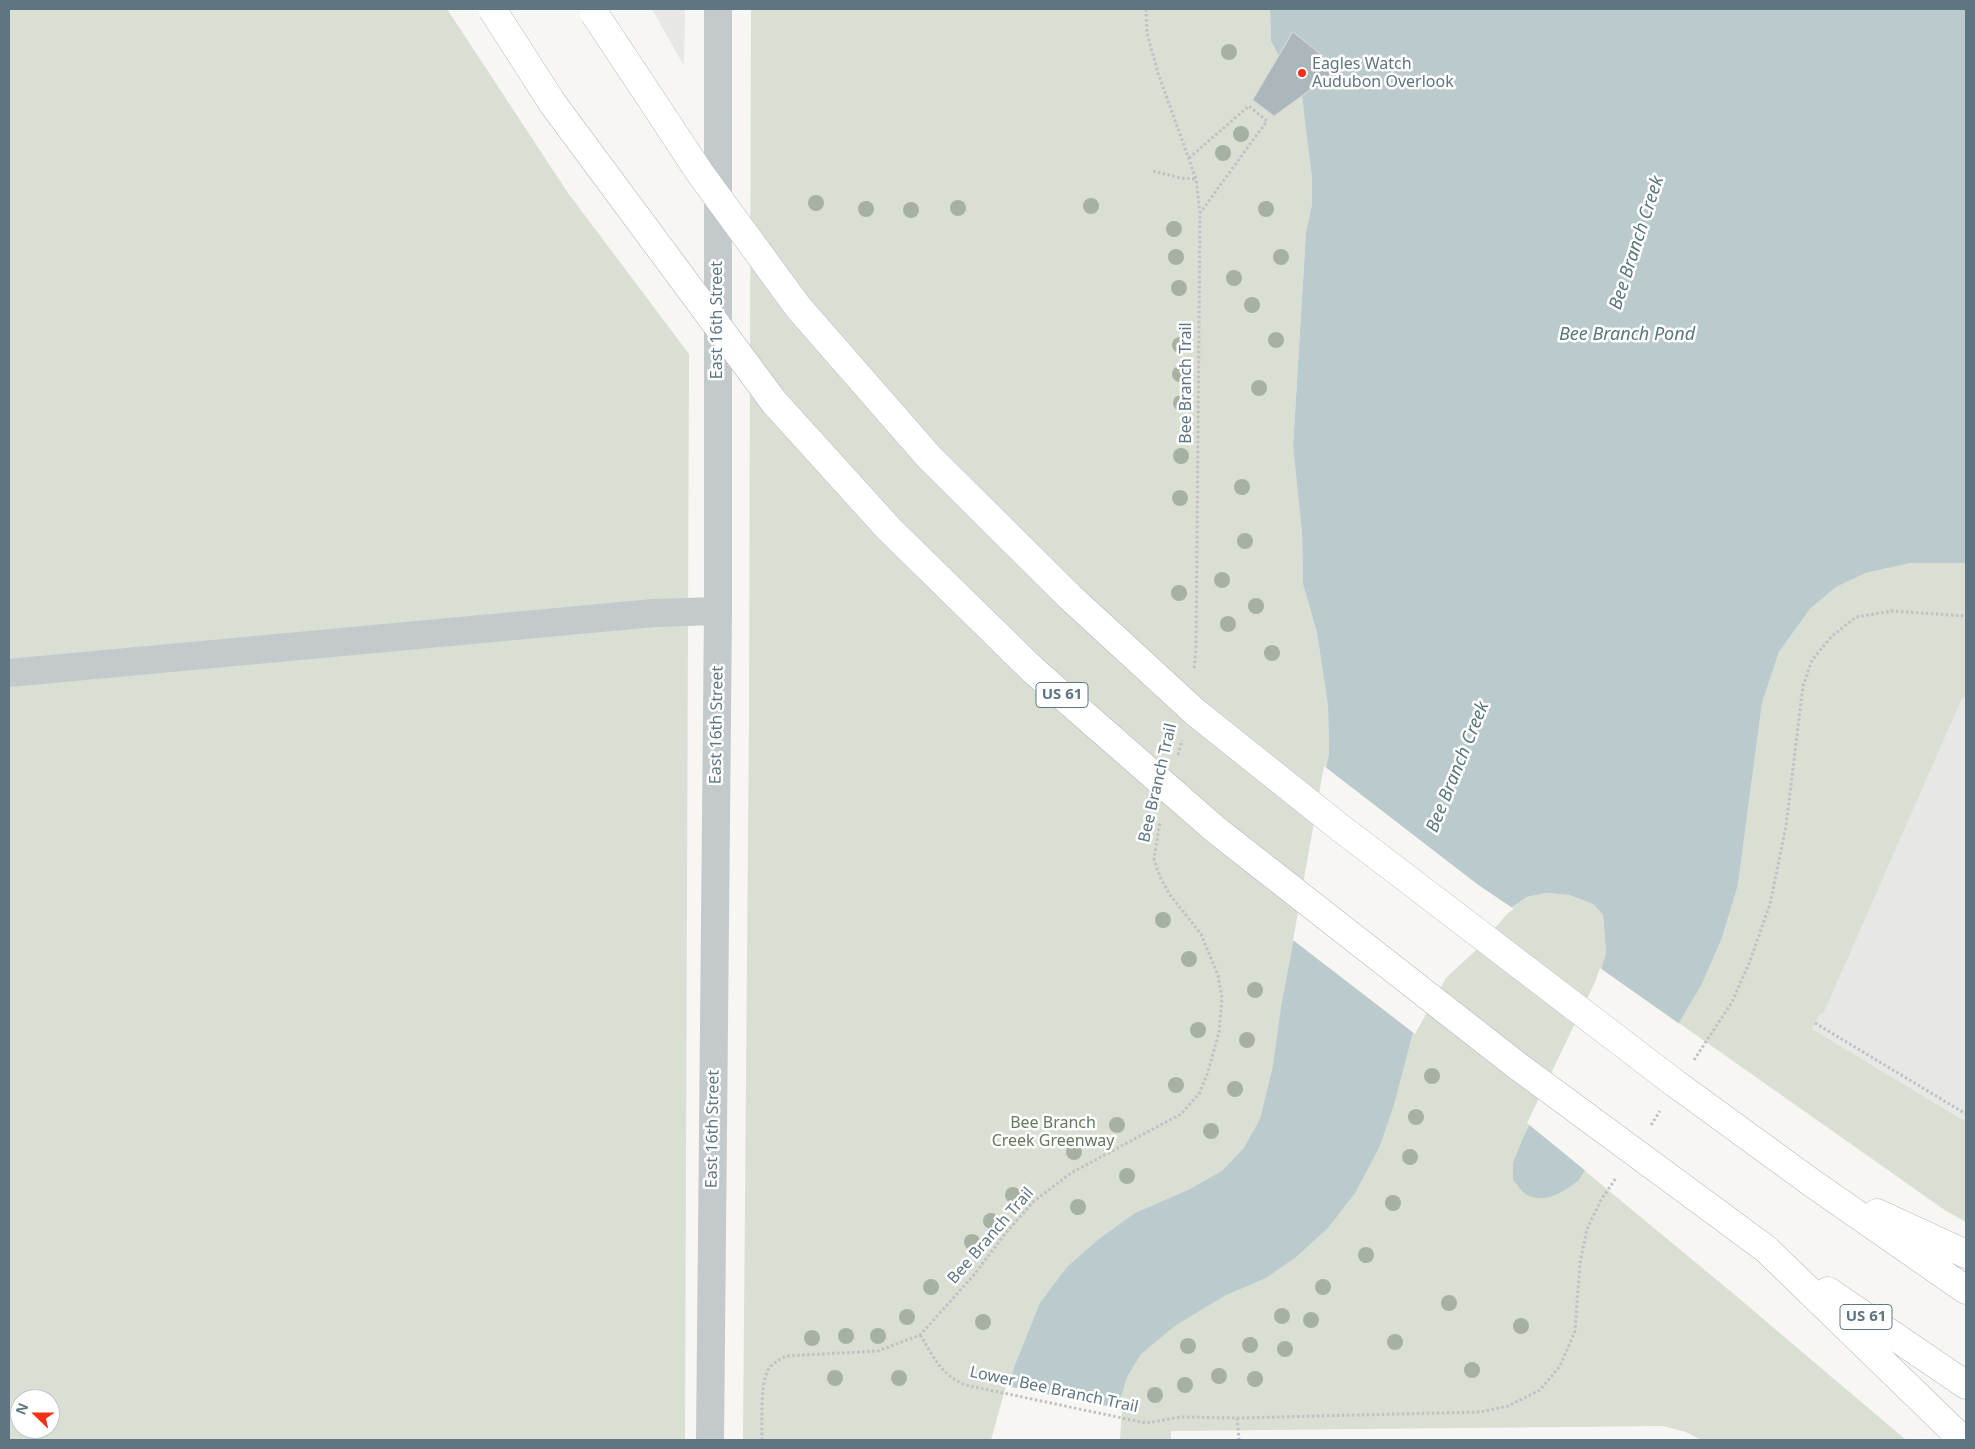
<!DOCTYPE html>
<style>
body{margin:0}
#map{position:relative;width:1975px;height:1449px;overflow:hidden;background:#f7f6f3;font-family:"Noto Sans",sans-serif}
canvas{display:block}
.frame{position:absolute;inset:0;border:10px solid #5e7681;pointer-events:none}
.north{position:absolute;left:10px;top:1389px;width:50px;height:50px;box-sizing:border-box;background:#fff;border:1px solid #bfc8cd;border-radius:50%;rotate:292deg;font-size:14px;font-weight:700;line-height:20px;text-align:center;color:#5e7681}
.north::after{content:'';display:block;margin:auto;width:18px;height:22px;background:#f53115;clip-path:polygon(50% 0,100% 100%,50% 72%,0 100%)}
</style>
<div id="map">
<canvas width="1975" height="1449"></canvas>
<div class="frame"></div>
<div class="north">N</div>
</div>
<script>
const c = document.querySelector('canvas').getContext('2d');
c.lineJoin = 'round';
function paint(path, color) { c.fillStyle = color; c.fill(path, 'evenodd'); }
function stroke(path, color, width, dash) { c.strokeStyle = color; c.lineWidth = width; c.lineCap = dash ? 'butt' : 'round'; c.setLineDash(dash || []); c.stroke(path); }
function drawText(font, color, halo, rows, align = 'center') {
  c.font = font + ' "Noto Sans",sans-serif'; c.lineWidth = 5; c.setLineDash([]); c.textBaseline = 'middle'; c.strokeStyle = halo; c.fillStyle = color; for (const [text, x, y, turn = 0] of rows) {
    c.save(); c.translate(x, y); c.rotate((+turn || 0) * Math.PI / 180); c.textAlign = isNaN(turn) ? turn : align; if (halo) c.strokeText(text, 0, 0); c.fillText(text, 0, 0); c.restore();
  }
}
paint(new Path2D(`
 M652,9H685L684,66Z
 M1966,563V1145L1679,1023Z`), '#e7e8e6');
paint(new Path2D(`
 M9,9H447L568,193L689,354L685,1440H9ZM20,1399H50V1429H20Z
 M751,9H1270L1271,41L1279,56L1293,32L1306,124L1312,178V204L1306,232L1293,446L1302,534L1303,584L1317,633L1328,706L1329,754L1444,976L1506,911L1527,897L1546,893L1569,895L1593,904L1603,915L1606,953L1597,983L1522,1140L1513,1162L1579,1180L1585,1171L1735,1295L1906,1440H1701L1686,1432L1663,1426L1171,1431V1440H743L749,720Z
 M1911,563H1966V696L1962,698L1824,1012L1819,1015L1812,1029L1966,1122V1222L1946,1211L1679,1023L1702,984L1722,938L1738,885L1762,703L1779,652L1810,609L1836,587L1866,573Z`), '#d9dfd3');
paint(new Path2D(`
 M1270,9H1966V563H1911L1866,573L1836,587L1810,609L1779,652L1762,703L1738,885L1722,938L1702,984L1679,1023L1579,1180C1563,1192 1547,1204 1527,1195C1522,1192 1517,1184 1513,1180V1162L1522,1140L1597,983L1606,953L1603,915L1593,904L1569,895L1546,893L1527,897L1506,911L1444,977L1413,1032L1394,1105L1379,1148L1355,1193L1328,1228L1296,1257L1266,1278L1226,1295L1176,1325L1141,1354L1127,1377L1120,1400L1118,1424L993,1440L1015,1365L1040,1303L1067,1267L1099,1239L1135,1213L1188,1190L1222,1171L1244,1148L1260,1119L1273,1066L1281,1007L1329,754L1328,706L1317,633L1303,584L1302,534L1293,446L1306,232L1312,204V178L1302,96L1339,69L1293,32L1279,56L1271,41Z`), '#bbcbcd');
paint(new Path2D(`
 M1324,766L1477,884L1514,909L1508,913L1475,951L1446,978L1415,1034L1293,940Z
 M1600,968L1681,1025L1587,1172L1527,1123L1595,982Z
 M1006,1386L1122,1409L1120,1440H991Z`), '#f7f6f3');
const building = new Path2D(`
 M1293,32L1339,69L1274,116L1253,100Z`);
paint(building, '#acb7bb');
stroke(building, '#d8d8d6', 1);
const highway = new Path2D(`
 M1812,1183L1966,1290
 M1877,1213L1966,1254
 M1766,1249L1963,1440
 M1828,1291L1966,1385`);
stroke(highway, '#b6bbbd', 29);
stroke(new Path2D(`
 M1146,9L1147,33L1158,73L1196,179L1200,213L1196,649L1194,670
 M1189,158L1249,106L1267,121L1200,213
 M1153,171L1180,178L1196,179
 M1178,755L1182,740
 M1815,1023L1966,1114
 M1694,1060L1732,1002L1750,961L1770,904L1786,826L1803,686L1812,660L1832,636L1856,617L1892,611L1966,616
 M1651,1125L1660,1111
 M920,1335C935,1358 939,1373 965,1385L1146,1423L1181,1417L1237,1418L1480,1412L1508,1406L1540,1390L1560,1366L1575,1331L1580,1263L1587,1229L1601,1200L1616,1178
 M1237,1418L1239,1440
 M762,1440C762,1422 760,1386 768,1370C772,1363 779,1360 786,1356L878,1351L920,1335L973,1276L1005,1234L1033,1202L1071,1173L1181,1114L1199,1094L1208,1072L1219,1032L1222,998L1218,975L1201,934L1170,895L1160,877L1154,859L1160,822`), '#bfc2c4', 3, [2.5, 2.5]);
stroke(new Path2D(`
 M9,673L654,613L718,611
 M710,1440L718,611V9`), '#c4c9cc', 28);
stroke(highway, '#fff', 28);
const highwayBridge = new Path2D(`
 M492,9L553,104L774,402L889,529L1033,670L1216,830L1515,1064L1766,1249
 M594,13L700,173L798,307L929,457L1070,597L1195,712L1338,826L1676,1084L1812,1183`);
stroke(highwayBridge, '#b6bbbd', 29, []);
stroke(highwayBridge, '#fff', 28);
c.fillStyle = '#a7b1a1';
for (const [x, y] of [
 [1229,52],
 [1241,134],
 [1223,153],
 [816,203],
 [1091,206],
 [958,208],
 [866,209],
 [1266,209],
 [911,210],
 [1174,229],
 [1176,257],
 [1281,257],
 [1234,278],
 [1179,288],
 [1252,305],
 [1276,340],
 [1180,345],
 [1180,374],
 [1259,388],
 [1181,403],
 [1181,456],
 [1242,487],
 [1180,498],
 [1245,541],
 [1222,580],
 [1179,593],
 [1256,606],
 [1228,624],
 [1272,653],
 [1163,920],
 [1189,959],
 [1255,990],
 [1198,1030],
 [1247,1040],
 [1432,1076],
 [1176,1085],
 [1235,1089],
 [1416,1117],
 [1117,1125],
 [1211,1131],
 [1074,1152],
 [1410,1157],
 [1127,1176],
 [1013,1195],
 [1393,1203],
 [1078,1207],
 [991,1221],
 [972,1242],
 [1366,1255],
 [931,1287],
 [1323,1287],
 [1449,1303],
 [1282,1316],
 [907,1317],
 [1311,1320],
 [983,1322],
 [1521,1326],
 [846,1336],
 [878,1336],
 [812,1338],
 [1395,1342],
 [1250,1345],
 [1188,1346],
 [1285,1349],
 [1472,1370],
 [1219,1376],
 [835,1378],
 [899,1378],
 [1255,1379],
 [1185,1385],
 [1155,1395]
]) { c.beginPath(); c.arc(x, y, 8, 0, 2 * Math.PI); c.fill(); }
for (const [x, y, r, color] of [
 [1302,73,5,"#f53115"]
]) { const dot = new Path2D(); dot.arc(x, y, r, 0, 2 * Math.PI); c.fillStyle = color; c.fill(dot); stroke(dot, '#fff', 2); }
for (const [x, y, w] of [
 [1062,695,52],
 [1866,1317,52]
]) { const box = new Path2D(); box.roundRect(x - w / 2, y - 12.5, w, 25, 4); c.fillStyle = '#fff'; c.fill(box); stroke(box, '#5e7681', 1); }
drawText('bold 15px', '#5e7681', null, [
 ["US 61",1062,695],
 ["US 61",1866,1317]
]);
drawText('16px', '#5e7681', '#fff', [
 ["Eagles Watch",1312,64],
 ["Audubon Overlook",1312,82]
], 'left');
drawText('16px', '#5e7681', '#fff', [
 ["East 16th Street",717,320,-90],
 ["Bee Branch Trail",1186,383,-90],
 ["East 16th Street",717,725,-89],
 ["Bee Branch Trail",1158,783,-77],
 ["East 16th Street",713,1129,-89],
 ["Bee Branch Trail",991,1236,-49],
 ["Lower Bee Branch Trail",1054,1390,12]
]);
drawText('16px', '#66795e', '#fff', [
 ["Bee Branch",1053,1123],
 ["Creek Greenway",1053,1141]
]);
drawText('italic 18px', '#59777c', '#fff', [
 ["Bee Branch Creek",1637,243,-72],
 ["Bee Branch Pond",1627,335],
 ["Bee Branch Creek",1458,767,-68]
]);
</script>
